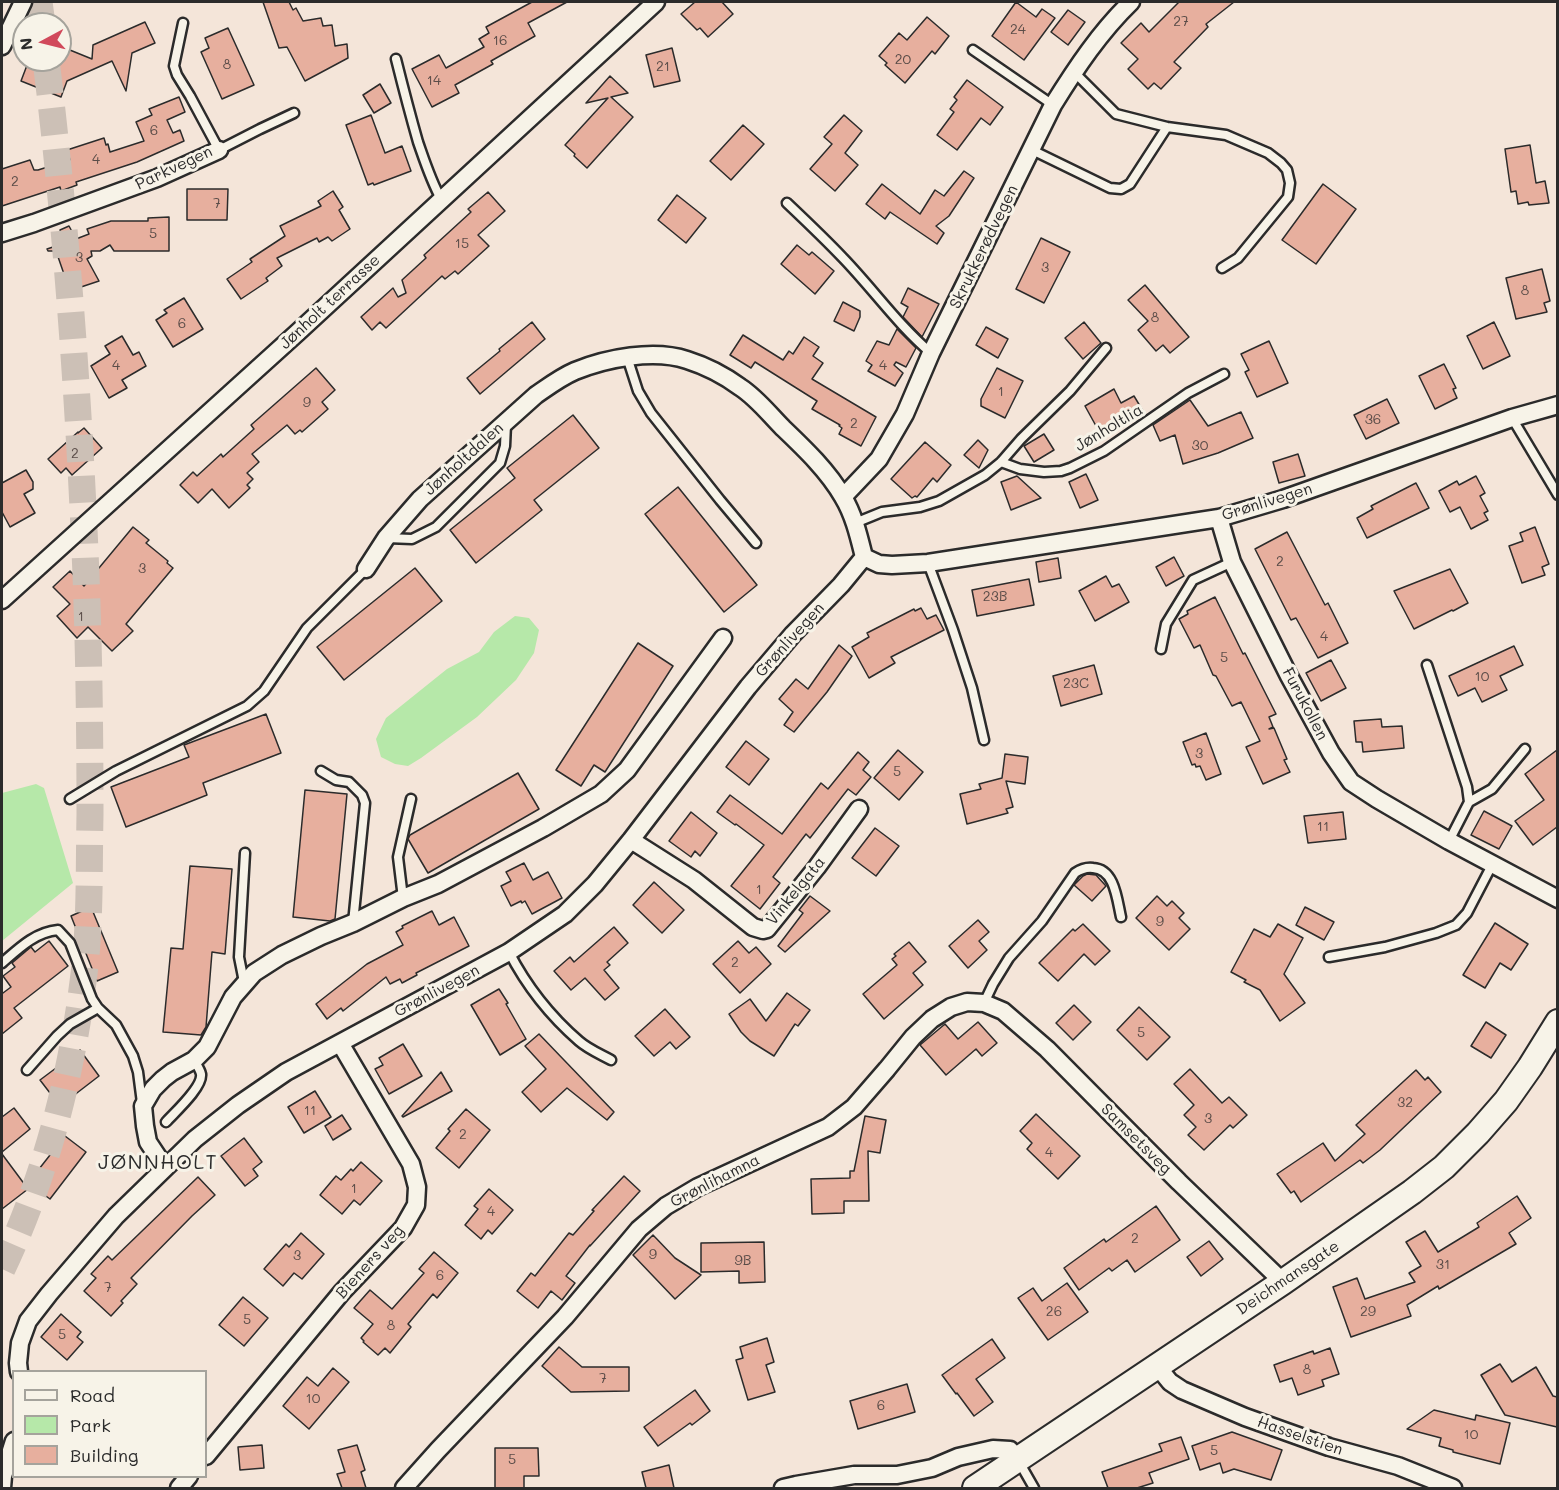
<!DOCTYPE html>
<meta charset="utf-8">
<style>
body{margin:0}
#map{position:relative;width:1559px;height:1490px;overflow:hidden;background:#f4e5d9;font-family:Mali,sans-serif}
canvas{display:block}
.frame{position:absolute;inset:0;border:3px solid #2b2b2b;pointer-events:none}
.legend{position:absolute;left:12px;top:1370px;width:195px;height:108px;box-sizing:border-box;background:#f7f3e8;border:2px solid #a5a39c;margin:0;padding:8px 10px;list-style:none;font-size:18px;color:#2b2b2b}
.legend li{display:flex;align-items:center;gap:12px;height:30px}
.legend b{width:30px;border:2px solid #a5a39c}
.north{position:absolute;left:12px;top:12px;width:60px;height:60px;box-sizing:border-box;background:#f7f3e8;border:2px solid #a5a39c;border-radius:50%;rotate:263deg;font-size:16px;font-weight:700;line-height:24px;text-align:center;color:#2b2b2b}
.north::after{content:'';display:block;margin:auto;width:21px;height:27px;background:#d1495b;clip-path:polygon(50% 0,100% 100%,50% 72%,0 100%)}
</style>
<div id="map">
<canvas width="1559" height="1490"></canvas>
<div class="frame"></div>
<ul class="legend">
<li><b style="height:8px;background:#f7f3e8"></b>Road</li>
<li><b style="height:16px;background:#b6e8a9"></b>Park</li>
<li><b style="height:16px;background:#e7af9e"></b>Building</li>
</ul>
<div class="north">N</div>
</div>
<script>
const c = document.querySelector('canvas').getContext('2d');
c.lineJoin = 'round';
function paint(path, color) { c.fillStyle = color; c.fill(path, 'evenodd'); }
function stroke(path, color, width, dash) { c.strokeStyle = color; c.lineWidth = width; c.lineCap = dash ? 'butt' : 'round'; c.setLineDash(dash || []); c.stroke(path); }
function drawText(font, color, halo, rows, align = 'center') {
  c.font = font + ' Mali,sans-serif'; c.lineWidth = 6; c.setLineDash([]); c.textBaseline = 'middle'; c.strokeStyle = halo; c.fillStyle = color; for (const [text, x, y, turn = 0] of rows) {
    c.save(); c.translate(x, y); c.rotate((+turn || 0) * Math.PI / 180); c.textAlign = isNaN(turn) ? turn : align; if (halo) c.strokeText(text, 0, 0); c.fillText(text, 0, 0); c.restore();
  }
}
paint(new Path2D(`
 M515,616L529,618L539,630L534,653L516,680L477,717L421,758L408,766L395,764L381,757L376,739L386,718L447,669L479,652L494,632Z
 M36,784L44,788L73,883L2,941V793Z`), '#b6e8a9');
const building = new Path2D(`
 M263,2H289L293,10L296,8L303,21L321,18L323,26L332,25L335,46L347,44L348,58L305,81L287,47L279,48Z
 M532,2H567L528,23L535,36L491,61L493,64L455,85L459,93L432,107L412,69L439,55L446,68L484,47L479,39L489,33L486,27Z
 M695,2H722L733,14L708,37L700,28L697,30L681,14Z
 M1016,2L1036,17L1042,9L1055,18L1024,60L992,36Z
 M1179,2H1234L1206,24L1208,27L1174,62L1181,68L1161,89L1154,83L1148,89L1128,69L1138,59L1121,43L1141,23L1149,32Z
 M1068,10L1085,22L1068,45L1051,32Z
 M927,17L949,36L935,54L932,51L905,83L885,65L887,63L879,56L899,33L907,40Z
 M145,22L155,43L132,53L126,91L112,61L67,81L61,97L21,81L29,60H60V46L92,59L93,45Z
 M228,28L254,85L222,99L201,52L209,48L205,38Z
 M672,48L680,81L654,87L646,55Z
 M610,76L628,93L611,97L633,117L587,168L574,156L575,154L565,145L608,98L586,103Z
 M967,80L1003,107L990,125L981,118L957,150L937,135L954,112L950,109L957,100L954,97Z
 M380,84L391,103L374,113L363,95Z
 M179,97L185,112L167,120L173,133L180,130L184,141L137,162L76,182L77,185L61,191L60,187L2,206V169L30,160L34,170H38L70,160L67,150L104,138L106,145L108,144L110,152L144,141L136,122L152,115L149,109Z
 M371,115L385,153L402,146L411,171L374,185L373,183L368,185L346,125Z
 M844,115L862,131L845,153L858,165L835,191L810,169L832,144L824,137Z
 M743,125L764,144L731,180L710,161Z
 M1530,145L1536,183L1545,181L1549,203L1529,205L1528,202L1518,204L1516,191L1511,192L1505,149Z
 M964,171L974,178L949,216L936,226L944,233L937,244L890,212L885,219L866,204L882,184L920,214L935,190L944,196Z
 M1323,184L1356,209L1316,264L1282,240Z
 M187,189H228L227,220H187Z
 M333,191L343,207L339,210L350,229L332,241L328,237L319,242L317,238L277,258L282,266L266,278L268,281L241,299L227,279L252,262L250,259L285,236L280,226L321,206L318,201Z
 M488,192L505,211L478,235L489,246L458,274L455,271L445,279L442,276L386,328L380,322L372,330L361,317L393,288L398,297L406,293L402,280L426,258L424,255L471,212L468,209Z
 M677,195L706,218L686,243L658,220Z
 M169,217V251H114L110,245L100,251H91L92,256L87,259L99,281L81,287L76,273L65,277L56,251H48L47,249L65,243L60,230L69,226L76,239L89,234L87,229L111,221H148V218Z
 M1041,238L1070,252L1044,303L1016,289Z
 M797,245L809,255L812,252L834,271L815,294L781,264Z
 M1542,269L1550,301L1544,303L1547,312L1516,319L1506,278Z
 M1145,285L1189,337L1170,353L1163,345L1156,351L1138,330L1148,321L1128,300Z
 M908,288L939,304L922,337L903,317L908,307L901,303Z
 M184,298L203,329L173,347L156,320L167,313L164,310Z
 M843,302L860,311V317L854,331L834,321Z
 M532,322L545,339L480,394L467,378L500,351L499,349Z
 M1084,322L1101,343L1083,359L1065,338Z
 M1494,322L1510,356L1483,369L1467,336Z
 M986,327L1008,339L998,358L976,345Z
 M897,329L916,348L906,367L896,362L894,365L903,373L895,386L868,371L872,365L866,361L877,341L889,345Z
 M743,335L783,360L789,351L793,354L804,337L819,347L813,356L823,363L812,379L876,417L861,446L839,434L842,428L839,426L840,425L812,409L817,401L755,362L751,368L730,355Z
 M122,336L133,355L139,352L146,366L122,380L127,388L109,398L91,366L110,354L105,346Z
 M1269,341L1288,383L1257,397L1245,372L1249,370L1241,354Z
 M1444,364L1456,388L1453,389L1457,398L1435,409L1419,376Z
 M316,368L335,390L322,402L328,409L302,432L300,430L295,434L287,425L252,454L259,462L247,473L253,479L247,485L250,488L229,508L212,489L198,503L180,485L193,472L197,476L221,454L223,457L254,429L251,425Z
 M997,368L1023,381L1005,418L981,406V399Z
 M1114,389L1121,403L1134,396L1143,411L1101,435L1085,406Z
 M1387,399L1399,423L1366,439L1354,415Z
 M1190,400L1208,426L1241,412L1253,438L1218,453L1183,464L1175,435L1160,441L1153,425Z
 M573,415L599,448L534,500L542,510L476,563L450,530L515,478L507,468Z
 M84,428L102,448L72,475L66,468L61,473L48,459L78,432V433Z
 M1044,434L1054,450L1034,462L1024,446Z
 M978,440L988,450L979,468L964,455Z
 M925,442L951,465L937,482L933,478L917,497L915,496L912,498L891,479Z
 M1298,454L1305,476L1279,483L1273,462Z
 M26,470L33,482V489L24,494L35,513L10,527L2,512V483Z
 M1086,474L1098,500L1080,508L1069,482Z
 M1017,476L1041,498L1011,510L1001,482Z
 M1476,476L1485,493L1480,496L1488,511L1484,513L1488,520L1471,529L1460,507L1450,512L1439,491L1457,481L1459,485Z
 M1416,483L1429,508L1367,538L1357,518L1373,509L1371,506Z
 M678,487L757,585L724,612L645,514Z
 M133,527L149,540L146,543L168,561L167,563L173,568L126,624L133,631L112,651L88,627L77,638L57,616L70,604L53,587L70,571L84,586Z
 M1535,527L1549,564L1542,567L1545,575L1522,583L1509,546L1523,541L1520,533Z
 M1287,532L1325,605L1328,603L1348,643L1318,658L1296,618L1291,620L1255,549Z
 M1174,557L1184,576L1166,586L1156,567Z
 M1058,558L1061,578L1039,582L1036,562Z
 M415,568L442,601L344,680L317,647Z
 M1450,569L1468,603L1453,611L1452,610L1414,629L1394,591Z
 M1106,576L1112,587L1119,584L1129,602L1095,621L1079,591Z
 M1029,579L1034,605L977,616L972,590Z
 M1215,597L1243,654L1245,653L1276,714L1269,717L1273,727L1269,729L1274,728L1287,759L1284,760L1290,772L1263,784L1246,747L1260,741L1241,702L1232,706L1216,676L1213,675L1200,645L1194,648L1179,619L1188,614L1187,611Z
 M921,608L927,619L936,615L944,630L891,657L895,663L869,678L852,647L869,637L867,633L914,609L915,611Z
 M638,643L673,666L605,772L594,765L581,786L556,770Z
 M839,645L852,656L827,692L794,732L784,725L793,712L779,699L796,679L808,689Z
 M1514,646L1523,665L1500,676L1507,690L1482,702L1475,688L1458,696L1449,676Z
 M1331,660L1346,688L1321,701L1306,673Z
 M1094,665L1102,694L1061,706L1053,676Z
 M266,714L281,753L203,783L207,795L126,827L111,787L189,757L184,745Z
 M1381,719L1382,727L1402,726L1404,748L1363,752L1362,742H1356L1354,721Z
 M1206,733L1221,774L1206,780L1200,766L1196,767L1195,764L1192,765L1183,742Z
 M746,741L769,759L749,785L726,767Z
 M898,750L923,772L899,800L874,778Z
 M1557,750V827L1533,845L1515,821L1544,800L1525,774Z
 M858,752L869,762L863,770L871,777L856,795L848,789L810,838L806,834L773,877L780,883L760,909L731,886L764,845L736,824L735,825L717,812L730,795L782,834L821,783L828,789Z
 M1005,754L1028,757L1025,784L1006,781L1013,807L1006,809L1008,813L967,824L960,794L981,789L979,784L1002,778Z
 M518,773L539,809L428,873L408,839L410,835Z
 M305,790L347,794L335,919L330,921L293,917Z
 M1484,811L1512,826L1499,849L1471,835Z
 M691,812L717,833L700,856L695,851L691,857L669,841Z
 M1343,812L1346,839L1308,843L1304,816Z
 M875,828L899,846L876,876L852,858Z
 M524,863L533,880L548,872L562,898L532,914L525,901L522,903L521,901L511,906L501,886L511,881L506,872Z
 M190,866L232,869L225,954L212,952L206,1027L201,1035L163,1032L171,948L183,949Z
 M1087,874L1096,875L1106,886L1092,901L1074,885L1083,876Z
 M654,882L684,910L662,933L633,905Z
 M810,896L830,911L785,952L778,946L803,913L799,910Z
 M1157,896L1167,906L1172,901L1184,913L1179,918L1190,929L1169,950L1136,918Z
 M91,907L118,972L97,981L71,916Z
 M1305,907L1334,922L1324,940L1296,925Z
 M432,911L439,925L454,917L469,946L416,973L417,975L402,983L400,979L390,984L386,977L343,1011L341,1008L327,1019L316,1004L367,964L403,945L396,932L403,928L402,926Z
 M978,920L989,932L979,941L987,950L968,968L949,946Z
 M1495,923L1528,944L1511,970L1500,963L1485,988L1463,975Z
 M1083,924L1110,951L1095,965L1084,954L1058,981L1039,963L1073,929L1075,931Z
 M1278,924L1303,938L1284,974L1305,1003L1280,1021L1260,990L1244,982L1246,980L1231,972L1254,929L1270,937Z
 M614,927L628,943L607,962L610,965L604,970L619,988L605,1000L585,978L571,990L554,971L570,957L574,962Z
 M49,941L68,966L14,1008L22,1018L2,1034V992L3,993L11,987L3,976L15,967L12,963L25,952L31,947L35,952Z
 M738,941L749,953L756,947L771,964L740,993L713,964Z
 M909,942L926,962L913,973L923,985L884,1019L863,994L897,965L892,959L896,956L894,954Z
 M499,989L508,1003L506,1004L526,1039L500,1055L471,1005Z
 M787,993L810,1010L798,1026L795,1024L774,1056L750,1041L741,1032L729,1014L750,999L766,1021Z
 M1074,1005L1091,1022L1073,1040L1056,1023Z
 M1139,1007L1170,1037L1147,1060L1117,1030Z
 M665,1009L690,1037L676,1049L670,1042L654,1056L635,1036Z
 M978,1022L997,1043L982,1056L976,1049L946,1075L920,1045L945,1024L958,1039Z
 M1486,1022L1506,1035L1491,1058L1471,1046Z
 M539,1034L614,1112L607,1120L567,1088L541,1112L522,1092L546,1069L525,1046Z
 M403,1044L422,1076L389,1094L375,1069L383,1065L379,1058Z
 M80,1050L99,1076L60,1106L40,1080Z
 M1190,1069L1222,1103L1229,1097L1247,1115L1233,1128L1230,1125L1204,1150L1188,1135L1196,1127L1184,1115L1194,1105L1174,1084Z
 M1416,1070L1425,1080L1428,1077L1441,1092L1380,1150L1363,1163L1360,1160L1301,1202L1294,1191L1291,1193L1277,1174L1323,1143L1335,1161L1365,1134L1356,1125Z
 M441,1072L452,1091L403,1117L402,1116Z
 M315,1091L331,1117L304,1133L288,1107Z
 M14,1108L30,1129L2,1152V1117Z
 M466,1109L490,1130L459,1168L436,1148L450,1131L448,1129Z
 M1036,1114L1080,1156L1058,1179L1027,1149L1032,1143L1020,1131Z
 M342,1115L351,1129L333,1140L325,1126Z
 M865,1116L886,1120L880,1153L868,1151L869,1201H844V1213L812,1214L811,1179L850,1178V1171H854Z
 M65,1136L86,1152L50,1199L28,1183Z
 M244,1138L262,1162L253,1169L258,1176L245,1186L221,1156Z
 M2,1154L28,1189L2,1209Z
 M361,1162L382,1181L360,1205L354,1200L342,1214L320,1195L336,1176L341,1180L351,1169L353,1171Z
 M624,1176L640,1191L590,1246V1245L566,1276L575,1283L562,1300L551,1291L538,1308L517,1291L531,1273L535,1276L569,1233L573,1235L594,1211L592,1210Z
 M198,1177L215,1195L192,1216L131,1278L137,1284L121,1301L123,1303L111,1316L84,1291L96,1278L91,1274L108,1256L112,1260Z
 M489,1189L513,1210L492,1234L488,1230L481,1239L465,1225L478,1209L474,1206Z
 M1517,1196L1531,1218L1509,1233L1516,1244L1439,1289L1438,1286L1407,1305L1411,1316L1351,1337L1333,1287L1357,1278L1365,1299L1415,1282L1409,1273L1421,1266L1406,1242L1425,1231L1438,1252L1479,1227L1477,1223Z
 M1156,1206L1180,1240L1135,1272L1127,1260L1112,1271L1109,1268L1079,1290L1064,1268L1104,1239L1106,1242Z
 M301,1233L324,1254L302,1279L294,1273L283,1286L264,1269L286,1244L289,1247Z
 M653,1235L675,1258L701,1275L675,1299L633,1255Z
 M1209,1241L1223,1259L1201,1276L1187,1257Z
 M764,1242L765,1282L739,1283V1271L701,1272V1243Z
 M434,1252L458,1273L437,1298L433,1294L408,1324L411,1327L390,1353L385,1348L378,1355L363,1342L364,1341L361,1338L373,1324L354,1308L370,1290L392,1309L424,1273L419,1269Z
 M1067,1283L1088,1312L1048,1340L1018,1298L1033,1288L1042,1301Z
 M243,1297L268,1318L244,1346L219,1325Z
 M61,1314L81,1332L77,1337L83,1342L67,1360L41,1337Z
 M767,1338L774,1362L766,1365L775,1392L748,1400L736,1360L743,1358L740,1347Z
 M992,1339L1005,1358L976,1379L993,1402L974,1416L957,1393L956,1394L942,1375Z
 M559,1347L582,1367H629V1391L571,1392L542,1366Z
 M1330,1348L1339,1374L1322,1380L1324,1386L1298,1395L1292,1378L1280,1382L1274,1365L1313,1351L1314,1354Z
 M1500,1364L1512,1382L1536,1367L1553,1396L1557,1397V1427L1505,1415L1481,1375Z
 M333,1368L349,1382L309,1429L283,1406L307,1377L318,1386Z
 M907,1384L915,1412L858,1429L850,1401Z
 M695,1390L710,1411L692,1425L690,1423L658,1446L644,1427Z
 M1434,1410L1475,1420L1476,1415L1510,1423L1500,1464L1453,1452V1450L1439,1446L1441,1438L1407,1429Z
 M1232,1432L1282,1450L1271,1480L1234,1469L1223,1473L1220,1463L1200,1470L1192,1446Z
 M1181,1437L1189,1459L1149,1473L1153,1483L1137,1488H1108L1102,1472L1162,1451L1159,1444Z
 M262,1445L264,1468L240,1470L238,1447Z
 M357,1445L365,1470L361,1472L366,1488H342L337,1474L345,1472L338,1450Z
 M495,1448H538L539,1476H524V1488H495Z
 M669,1465L674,1488H646L642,1472Z`);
paint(building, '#e7af9e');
stroke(building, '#2b2b2b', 1.5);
stroke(new Path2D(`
 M39,2L42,24
 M2,1269C48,1172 75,1063 86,956C90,909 89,862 90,814C90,735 89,655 86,575C79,403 67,231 46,60`), '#ccc0b6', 27, [27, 14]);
const lane = new Path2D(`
 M183,23L174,66L177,75L190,96L219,150L260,129L294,113
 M973,50L1053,105
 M396,59C403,87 410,114 418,142C425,162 431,181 441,199
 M1074,72L1116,114L1167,127L1226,135L1268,153L1281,163L1287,170L1290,183L1288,197L1238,258L1222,268
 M1032,150L1110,188L1121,189L1130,184L1167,127
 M787,203C806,221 825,239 843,258C873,289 898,325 931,353
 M627,357L638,391L651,413L720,500L756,543
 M1512,418L1558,495
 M1001,462L1020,469L1044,472L1061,471L1070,468L1104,451L1188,393L1224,374
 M855,523L882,512L920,507L939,501L985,475L1001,462L1021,439L1070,391L1106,348
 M387,538L412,539L436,527L500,463L505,446L506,424
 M928,563L953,630L972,688L984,740
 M1161,649L1166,624L1193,580L1232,562
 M1427,665L1467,787L1469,802
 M321,771L336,780L349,782L362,795L365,803L353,923
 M70,799L116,771L247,706L264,691L307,628L366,569
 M1449,841L1469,802L1492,789L1525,749
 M403,898L398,857L411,799
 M509,952C527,987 549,1015 579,1041C588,1049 600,1054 611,1060
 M1329,957L1385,947L1436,933L1456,925L1467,913L1492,865
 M2,963C18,949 35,932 58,930L70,943L92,999L98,1008L116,1025L133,1056L138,1072L142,1103
 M244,982L239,957L245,853
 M984,1003L993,984L1009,958L1042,921L1075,873C1081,869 1086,867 1093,868C1115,869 1117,900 1121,917
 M27,1070L57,1036L70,1024L98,1008
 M166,1122C175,1112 203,1087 201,1074C200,1069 196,1064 194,1060
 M1018,1460L1034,1488`);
const street = new Path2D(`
 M2,46L23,2
 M2,233L34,223L157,178L219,150
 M843,497L879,459L905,414L931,353L1053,105C1076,68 1100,32 1131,2
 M1219,518L1232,562L1289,676L1331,753L1351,782L1377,799L1449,841L1558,899
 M864,557L879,564L892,565L928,563L1219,518L1283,499L1512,418L1558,405
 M366,569L386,538L420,499L536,395C549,386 561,377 575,371C607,358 654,349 687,360C706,366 725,376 740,387C757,398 769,414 783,428C805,449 828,471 843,497C854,515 859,537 864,557
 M2,600L297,333L656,2
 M631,840L694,880L753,927L763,930L767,929L817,867L859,809
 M166,1166L158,1157L148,1142L145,1126L143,1106L153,1089L163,1079L172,1072L194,1060L207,1047L233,997L254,973L282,955L321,936L353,923L403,898L438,884L543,828L601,794L627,770L723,638
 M1157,1366L1170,1382L1182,1390L1245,1417L1329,1447L1398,1466L1453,1488
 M19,1372L18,1363L20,1343L28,1321L49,1294L116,1216L195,1139L238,1105L286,1072L509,952L565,914L595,884L631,840L748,687L793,634L841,585L864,557
 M206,1456L342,1292L403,1228L416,1205L417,1187L411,1164L340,1043
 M2,1488L3,1476L14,1441
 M179,1488L189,1476
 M404,1488L438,1450L565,1317L639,1229L666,1206L698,1187L828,1127L854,1107L887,1069L913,1037L932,1019L951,1007L967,1002L984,1003L1003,1011L1047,1049L1179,1182L1283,1282
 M783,1488L796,1485L854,1475H897L932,1468L958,1457L993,1449L1010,1450L1018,1460`);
const secondary = new Path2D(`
 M975,1488L1283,1282L1412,1192L1444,1167L1478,1133L1506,1101L1530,1067L1558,1022`);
stroke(lane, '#2b2b2b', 13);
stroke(street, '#2b2b2b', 21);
stroke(secondary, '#2b2b2b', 28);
stroke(lane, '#f7f3e8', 8);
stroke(street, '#f7f3e8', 16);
stroke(secondary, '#f7f3e8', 24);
drawText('14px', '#5a4c48', null, [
 ["27",1181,22],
 ["24",1018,30],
 ["16",500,41],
 ["20",903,60],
 ["8",227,65],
 ["21",663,67],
 ["14",434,81],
 ["6",154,131],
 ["4",96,160],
 ["2",15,182],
 ["7",217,204],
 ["5",153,234],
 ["15",462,244],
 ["3",79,258],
 ["3",1045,268],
 ["8",1525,291],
 ["8",1155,318],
 ["6",182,324],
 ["4",116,366],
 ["4",883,366],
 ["1",1001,392],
 ["9",307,403],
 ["36",1373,420],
 ["2",854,424],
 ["30",1200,446],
 ["2",75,454],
 ["2",1280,562],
 ["3",142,569],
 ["23B",995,597],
 ["1",81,617],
 ["4",1324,637],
 ["5",1224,658],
 ["10",1482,677],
 ["23C",1076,684],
 ["3",1199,754],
 ["5",897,772],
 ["11",1323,827],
 ["1",759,890],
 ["9",1160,922],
 ["2",735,963],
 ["5",1141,1033],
 ["32",1405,1103],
 ["11",310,1111],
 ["3",1208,1119],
 ["2",463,1135],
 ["4",1049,1153],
 ["1",354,1189],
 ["4",491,1212],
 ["2",1135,1239],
 ["9",653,1255],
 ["3",297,1256],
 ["9B",743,1261],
 ["31",1443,1265],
 ["6",440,1276],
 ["7",108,1288],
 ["26",1054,1312],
 ["29",1368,1312],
 ["5",247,1320],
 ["8",391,1326],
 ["5",62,1335],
 ["8",1307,1370],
 ["7",603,1379],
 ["10",313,1399],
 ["6",881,1406],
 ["10",1471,1435],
 ["5",1214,1451],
 ["5",512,1460]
]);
drawText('16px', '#2b2b2b', '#f7f3e8', [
 ["Parkvegen",174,168,-25],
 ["Skrukkerødvegen",984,247,-64],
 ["Jønholt terrasse",330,302,-43],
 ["Jønholtlia",1109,428,-31],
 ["Jønholtdalen",464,459,-42],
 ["Grønlivegen",1267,502,-17],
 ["Grønlivegen",790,640,-48],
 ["Furukollen",1305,704,62],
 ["Vinkelgata",796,891,-51],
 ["Grønlivegen",437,991,-28],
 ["Samsetsveg",1136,1139,45],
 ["Grønlihamna",715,1181,-27],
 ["Bieners veg",370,1262,-48],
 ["Deichmansgate",1288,1278,-34],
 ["Hasselstien",1300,1436,19]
]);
c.letterSpacing = '1.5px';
drawText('20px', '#2b2b2b', '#f7f3e8', [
 ["JØNNHOLT",158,1163]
]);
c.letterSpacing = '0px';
</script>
